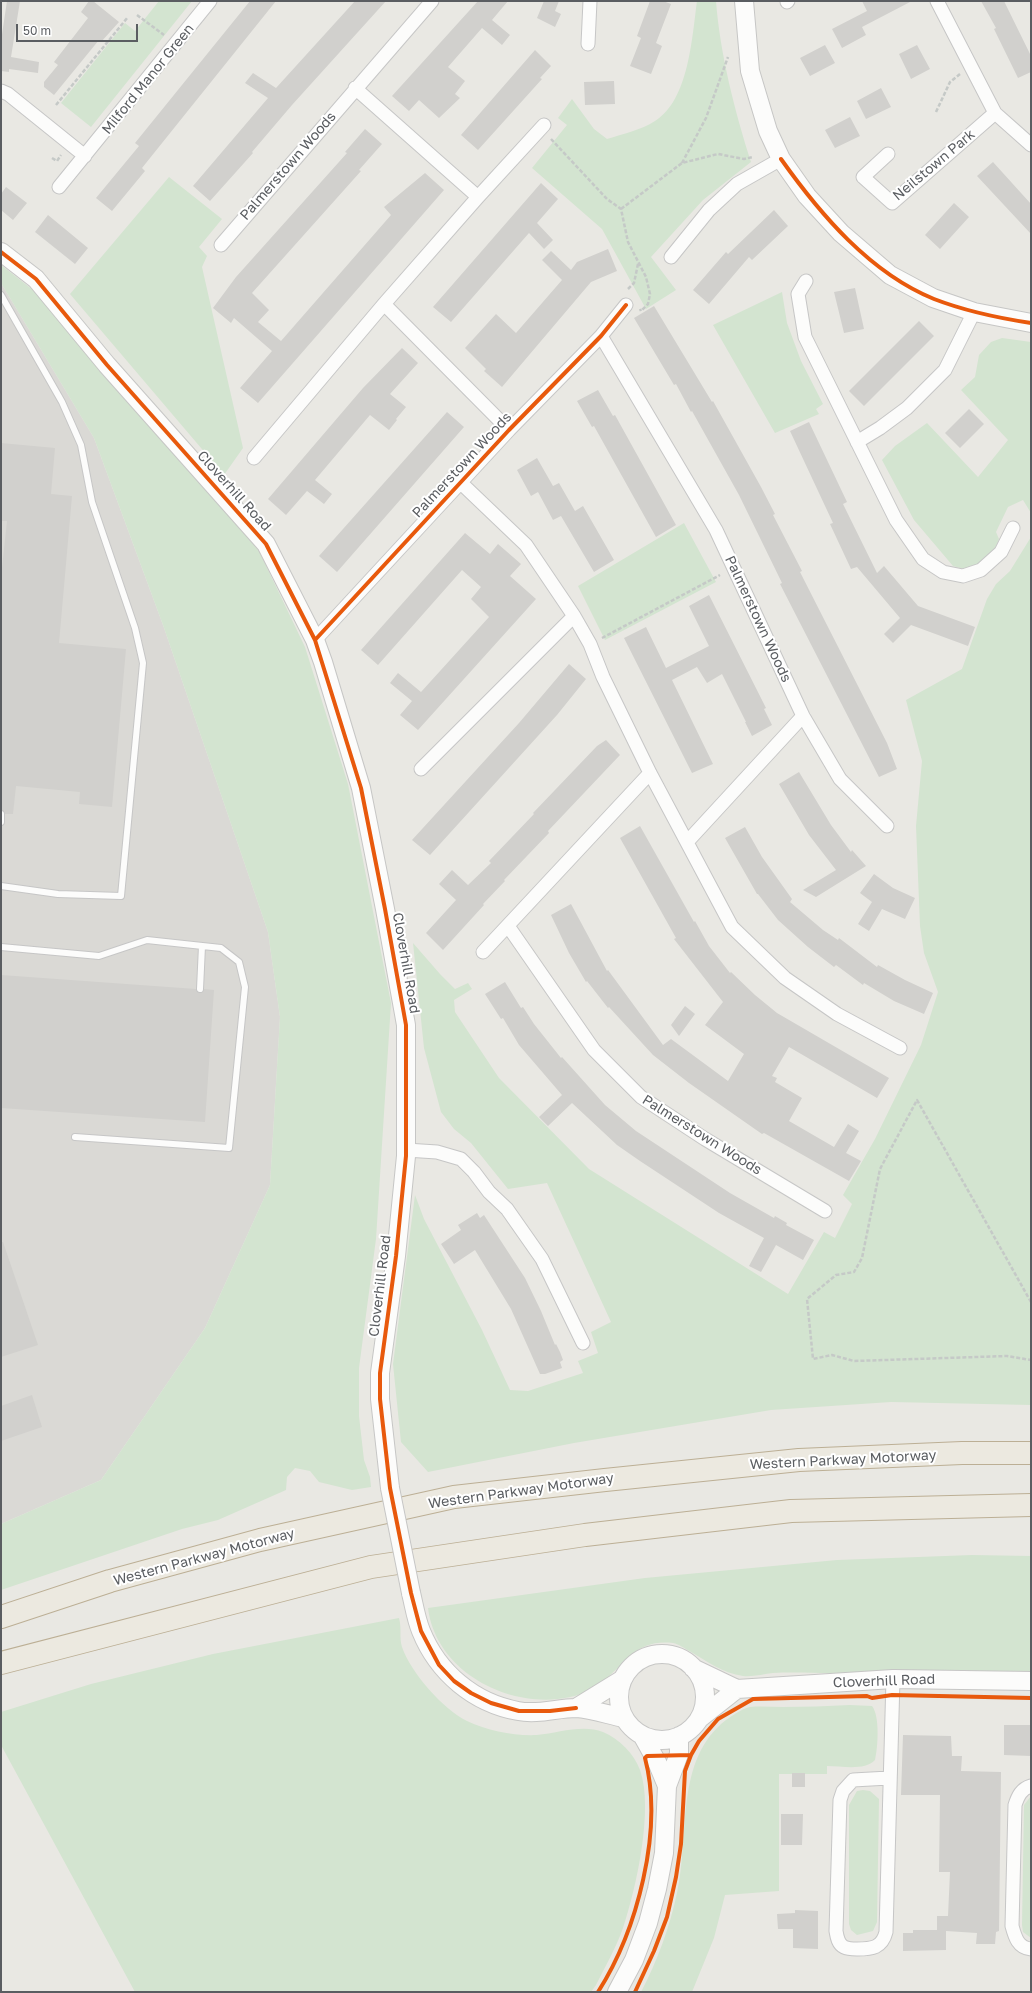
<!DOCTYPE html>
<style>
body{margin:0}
#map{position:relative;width:1032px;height:1993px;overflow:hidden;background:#e9e8e3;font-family:"Golos Text",sans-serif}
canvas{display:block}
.frame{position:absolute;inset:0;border:2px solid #5a5d61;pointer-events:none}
.scale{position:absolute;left:16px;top:24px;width:122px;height:18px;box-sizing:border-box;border:2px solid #5a5d61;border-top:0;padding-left:5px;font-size:12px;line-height:14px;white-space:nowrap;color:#5a5d61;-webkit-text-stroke:3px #fff;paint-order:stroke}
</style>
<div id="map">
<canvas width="1032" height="1993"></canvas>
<div class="frame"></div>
<div class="scale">50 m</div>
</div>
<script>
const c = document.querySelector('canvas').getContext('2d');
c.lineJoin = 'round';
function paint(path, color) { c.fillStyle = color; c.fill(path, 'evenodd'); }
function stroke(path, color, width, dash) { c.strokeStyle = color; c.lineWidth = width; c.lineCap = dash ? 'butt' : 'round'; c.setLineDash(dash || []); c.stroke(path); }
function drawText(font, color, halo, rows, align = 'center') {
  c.font = font + ' "Golos Text",sans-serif'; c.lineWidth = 4; c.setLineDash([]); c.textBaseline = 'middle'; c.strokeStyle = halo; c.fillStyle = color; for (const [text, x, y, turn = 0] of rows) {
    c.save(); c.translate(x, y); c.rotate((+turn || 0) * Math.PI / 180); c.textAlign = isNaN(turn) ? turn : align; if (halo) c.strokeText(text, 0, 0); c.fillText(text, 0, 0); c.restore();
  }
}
paint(new Path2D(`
 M1,283L94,438L163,625L268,932L280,1017L270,1185L205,1328L101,1480L1,1524Z`), '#dad9d5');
paint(new Path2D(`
 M159,1H192L91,127L61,103L125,23L135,31Z
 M697,1H716C720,54 735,112 751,162L703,200L651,257L676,290L646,309L602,229L532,168L567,125L558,118L572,99L594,129L607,139C623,134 641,130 655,121C689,100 692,37 697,1Z
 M169,177L222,219L199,247L207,256L202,267L243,448L224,475L70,294Z
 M1,265L33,290L259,551L305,647L348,784L391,1003L376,1239L359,1368V1416L364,1460L370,1477L371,1487L352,1490L319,1482L310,1471L295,1468L287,1477L286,1490L218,1520L182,1529L1,1590V1524L101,1480L205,1328L270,1185L280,1017L268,932L163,625L94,438L1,283Z
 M782,292L787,323L801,361L823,404L816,409L819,414L775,433L713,325Z
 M1002,338L1031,342V513L1023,500L1008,507L996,532L999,539L995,549L981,563L967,570L953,566L914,520L882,460L895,446L927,423L978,477L1008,440L961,390L975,377L979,355L991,342Z
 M684,523L716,582L605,640L578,586Z
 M1031,537V1405L891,1402L771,1410L574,1443L428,1472L401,1442L393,1364L415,1195L424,1219L482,1330L510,1390L528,1391L583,1373L578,1361L598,1353L591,1332L611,1322L547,1183L508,1189L471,1143L454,1129L441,1112L424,1048L413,943L440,974L455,989L468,983L472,989L454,1000L455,1012L499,1078L589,1169L788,1294L824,1232L835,1238L852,1204L843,1195L875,1139L921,1045L938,992L924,953L920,926L916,826L922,761L906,700L962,669L987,599L996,584L1010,571Z
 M972,1555L1031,1556V1674C964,1673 898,1672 831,1673C812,1673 792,1672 773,1673C764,1674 753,1677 743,1676C723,1673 708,1662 691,1652C685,1649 679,1644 673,1643C638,1639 628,1660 605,1680C601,1684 596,1688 591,1690C529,1719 437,1680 428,1608L645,1578L837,1560Z
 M399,1618C402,1629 399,1637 402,1647C411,1673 443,1709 467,1721C488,1731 514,1736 537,1735C558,1733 583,1724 603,1732C620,1739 634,1754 640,1770C654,1809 636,1889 623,1928C616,1948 605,1967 596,1985L591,1992H135L1,1745V1712L91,1684L213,1654Z
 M850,1705L872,1706C880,1716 878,1747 875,1760C865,1771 842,1766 827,1766V1774H779V1891L725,1895L714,1938L692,1992H641C657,1962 670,1926 677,1893C690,1836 674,1760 726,1720C732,1716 741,1709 750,1707C760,1706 772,1707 783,1707C805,1707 827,1706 850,1705Z
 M863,1790L870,1791L879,1799L877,1922L873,1931L857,1935L851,1930L849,1924V1805L857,1791Z
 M1031,1796V1938L1023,1932L1022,1925L1024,1805Z`), '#d3e4d0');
paint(new Path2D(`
 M7,1H20L11,57L39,62L38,73L9,69V72L1,71V41Z
 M89,1H93L119,22L101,42L99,40L54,95L44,87V82L58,65L54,62L88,18L81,12Z
 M250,1H276L142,168L145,171L112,211L96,198L139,146L135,143Z
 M355,1H386L292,105L252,152L253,153L210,201L193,186L268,98L245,83L253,73L276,88Z
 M478,1H508L492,20L510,35L502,45L482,28L448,67L465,81L455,94L460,98L439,118L419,100L409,111L392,96Z
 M544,1H559L555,11L561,14L555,27L537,18Z
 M650,1H663L671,4L656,43L662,46L651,74L630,66L641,38L637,36Z
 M862,1H912L862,27L866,35L842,48L832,29L867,11Z
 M981,1H1004L1031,56V72L1018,78L994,29L996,28Z
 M825,45L835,63L810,76L800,58Z
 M917,45L930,69L911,79L899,54Z
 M535,50L551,66L540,78L542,79L478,150L461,135Z
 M614,81L615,104L585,105L584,82Z
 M881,88L891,107L866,119L857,101Z
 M850,117L860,136L835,148L825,130Z
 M365,129L382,144L359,170L361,171L252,293L269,310L258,322L281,341L391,215L384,207L425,173L444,190L258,403L240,388L272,351L234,318L231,323L213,308L236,277L347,153L345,152Z
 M993,162L1031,204V234L977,176Z
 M541,183L558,199L537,223L553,240L544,249L529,233L451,322L433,307Z
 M6,187L27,203L13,220L1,210V194Z
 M954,203L969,217L940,249L925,235Z
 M774,210L788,226L752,260L749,257L709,304L693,290L726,252L728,254Z
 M48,215L88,248L75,264L35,232Z
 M608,249L617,271L591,282L502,387L484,371L486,369L465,348L496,314L516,333L562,280L542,260L551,251L571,270L577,262Z
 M855,288L864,329L844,333L834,292Z
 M654,306L712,402L713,401L761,487L775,514L773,515L802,571L800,572L887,743L897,769L879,777L780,584L782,583L739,495L692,411L691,412L676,384L674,385L634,318Z
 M919,321L934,336L864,406L849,391Z
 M402,348L418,363L390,394L406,407L396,419L397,420L389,430L370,415L315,480L332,494L324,504L307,491L286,515L268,499L363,388Z
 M598,390L613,416L615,415L676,525L656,537L594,426L592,427L577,401Z
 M969,409L984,424L960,448L945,433Z
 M447,412L464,427L337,572L319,556Z
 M809,422L847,502L843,504L877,573L884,566L918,606L975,627L968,646L911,625L893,643L884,634L900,618L857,567L851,569L830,524L833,523L790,431Z
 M1,443L55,448L51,494L72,496L59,643L126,649L112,807L79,804L80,792L16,786L13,814H5L1,810V577L7,521H1Z
 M537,458L553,486L559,483L575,511L583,506L614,560L594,572L561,516L553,520L538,492L531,496L517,470Z
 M465,533L490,554L498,544L521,564L510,576L536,599L418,730L400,715L412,701L390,683L398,673L421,692L489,617L471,599L481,587L462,570L378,665L361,650Z
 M709,595L766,708L764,709L772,725L752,736L745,722H746L722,674L707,683L697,667L672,680L713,764L692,773L624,638L646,627L666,668L709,646L689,606Z
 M569,664L586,679L557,715L430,855L412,840L519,723Z
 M606,740L620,755L548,831L549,833L504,880L505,881L483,904L484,905L443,950L426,933L456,900L439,884L452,870L468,885L491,863L489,861L534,814L533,813L555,790L597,746Z
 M799,772L831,825L851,852L852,850L866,866L816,897L803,890L836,870L809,835L779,784Z
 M640,826L694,922L695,921L709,946L730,973L731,972L755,995L777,1013L889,1078L877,1098L789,1047L772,1076L777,1078L775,1082L802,1098L789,1121L834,1147L848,1124L859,1131L846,1153L861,1161L849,1181L764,1133L762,1134L689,1083L653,1055L609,1007L608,1008L587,981L586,982L569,953L551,915L571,904L607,971L608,970L663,1045L671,1039L728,1081L744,1054L705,1025L723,1002L674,939L676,938L620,838Z
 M745,827L762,857L792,899L790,902L823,930L838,940L839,938L877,967L878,965L905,980L933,993L924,1014L894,1001L864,983L863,985L836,965L834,967L808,947L778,920L758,894H757L725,838Z
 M874,874L893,888L915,898L905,919L882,909L869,931L858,924L872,902L860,893Z
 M1,975L196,989L199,993L204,989L214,990L205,1122L1,1108Z
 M505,982L521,1008L523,1007L534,1024L561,1058L562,1057L605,1105L636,1131L730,1193L774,1218L775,1216L787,1223L786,1225L814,1240L803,1260L776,1245L761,1272L749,1266L764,1238L719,1213L640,1161L617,1145L572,1103L548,1126L539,1117L562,1095L519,1045L503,1018L501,1019L485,994Z
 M685,1006L695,1014L679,1036L671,1025Z
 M477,1213L480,1218L484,1215L525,1278L541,1311L555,1345L556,1344L560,1352L563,1360L560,1362L562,1368L545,1374H540L511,1309L475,1250L454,1264L441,1244L461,1230L458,1225Z
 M1,1242H3L38,1345L1,1357Z
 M32,1395L42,1427L1,1441V1406Z
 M1004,1725H1031V1756L1004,1755Z
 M903,1735L951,1736L952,1756H962L961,1771L1001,1772L999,1931L996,1932L995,1944H976L977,1933L946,1931V1950L903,1951V1933H913V1930H937V1916H948L950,1872H939L940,1795H901Z
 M792,1773H805V1787H792Z
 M781,1814H803L802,1845H781Z
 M795,1910L818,1911V1949L793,1948V1929H778L777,1914L795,1913Z`), '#d1d0cd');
const lane = new Path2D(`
 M1,295L62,402L81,445L92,502L135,628L143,663L121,896L58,894L1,886
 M1,822V814
 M1,947L99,956L147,940L221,948L239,962L245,987L229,1148L75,1137
 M200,989L202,946`);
const street = new Path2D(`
 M937,1L995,113L1031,145
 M787,2L788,1
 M588,44L590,1
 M355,88L478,197
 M1,91L8,94L85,156
 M888,154L863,177L892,203L995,113
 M59,187L210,1
 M221,245L432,1
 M671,257L709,210L737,184L781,159
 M806,281L798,294L805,337L896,520L923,559L943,572L963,576L981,570L1001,552L1013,528
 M384,304L509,430
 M601,336L716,530L803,716L840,779L887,826
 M857,442L880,428L907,408L945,370L974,312
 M254,458L384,304L478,197L544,125
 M460,482L526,545L574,616L590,644L603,677L650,773L732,927L785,978L837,1014L900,1048
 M315,640L509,430L601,336L626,305
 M421,769L574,616
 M687,842L803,716
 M508,926L594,1050L641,1097L705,1139L825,1211
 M483,952L650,773
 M406,1150L437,1152L461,1159L474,1172L489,1192L507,1209L542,1259L583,1343
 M889,1778L853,1780L843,1791L840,1800L836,1931C837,1937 838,1944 844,1947C848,1949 853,1949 857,1949C872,1949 882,1948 886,1932L893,1679
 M1031,1786C1021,1789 1018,1796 1015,1805L1012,1926C1015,1937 1018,1948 1031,1949`);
const secondary = new Path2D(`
 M744,1L750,71L768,131L781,159L807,196L841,233L890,275L933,298L974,312L1031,323
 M1,252L36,279L107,365L266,544L315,640L323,662L361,788L385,909L406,1025V1156L396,1256L380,1373V1399L390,1488
 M411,1593C414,1605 416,1619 421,1631C438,1673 474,1703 518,1711C538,1715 557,1708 576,1708C592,1709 609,1715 624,1718
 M619 1697a43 43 0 1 1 86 0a43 43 0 1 1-86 0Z
 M693,1668L737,1689L893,1679L1031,1681
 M576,1708L623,1679
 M699,1719L737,1689
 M642,1735L657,1762L667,1786
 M617,1992L634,1960L648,1923L657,1889L664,1853L667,1786L679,1754V1736`);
const highway = new Path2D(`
 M1,1617L110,1581L260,1540L454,1497L605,1480L799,1460L962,1453H1031
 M1,1663L371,1567L585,1535L791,1511L1031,1505`);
stroke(lane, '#c6c6c6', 8);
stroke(street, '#c6c6c6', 15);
stroke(secondary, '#c6c6c5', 20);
stroke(highway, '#bcaf95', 24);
stroke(new Path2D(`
 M137,15L164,35
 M56,105L128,17
 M936,112L950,82L960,74
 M551,139L607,199L621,209L628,242L646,277L650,294L648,304L641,311L640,309
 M52,158L57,161L61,155
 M682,163L706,118L728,57
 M621,209L682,163L718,154L744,159L753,157
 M628,289L634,283L638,264
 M602,638L720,575
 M1031,1302L917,1100L880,1169L862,1258L854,1272L836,1275L807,1299L813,1359L832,1355L854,1361L1007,1356L1031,1360`), '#c5c9c7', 2.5, [4, 2]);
stroke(lane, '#fcfcfb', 6);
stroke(street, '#fcfcfb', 13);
stroke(secondary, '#fcfcfb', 18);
stroke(highway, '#ece9e0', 22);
const secondaryBridge = new Path2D(`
 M390,1488L411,1593`);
stroke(secondaryBridge, '#c6c6c5', 20, []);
stroke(secondaryBridge, '#fcfcfb', 18);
stroke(new Path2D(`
 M781,159C820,214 870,273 934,299C965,311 998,318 1031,323
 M1,252L36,279L107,365L266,544L315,640L361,788L385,909L406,1025V1156L396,1256L380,1373V1399L390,1488L411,1593L421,1631L439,1665L454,1681L471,1693L491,1703L519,1711H550L576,1708
 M315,640L509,430L601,336L626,305
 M598,1992C637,1931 664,1830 645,1758L647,1756L691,1755
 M635,1992L654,1951L667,1917L676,1877L681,1844L685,1771L691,1755L699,1741L718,1719L753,1699L867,1696L872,1698L892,1695L1031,1698`), '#e8590c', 4);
drawText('14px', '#5a5d61', '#fff', [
 ["Milford Manor Green",148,79,-51],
 ["Neilstown Park",934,165,-40],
 ["Palmerstown Woods",288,166,-49],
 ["Palmerstown Woods",462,465,-47],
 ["Cloverhill Road",234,491,48],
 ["Palmerstown Woods",758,619,65],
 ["Cloverhill Road",406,963,80],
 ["Palmerstown Woods",702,1135,32],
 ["Cloverhill Road",380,1286,-83],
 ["Western Parkway Motorway",843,1460,-3],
 ["Western Parkway Motorway",521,1491,-8],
 ["Western Parkway Motorway",204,1557,-15],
 ["Cloverhill Road",884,1681,-2]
]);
</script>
